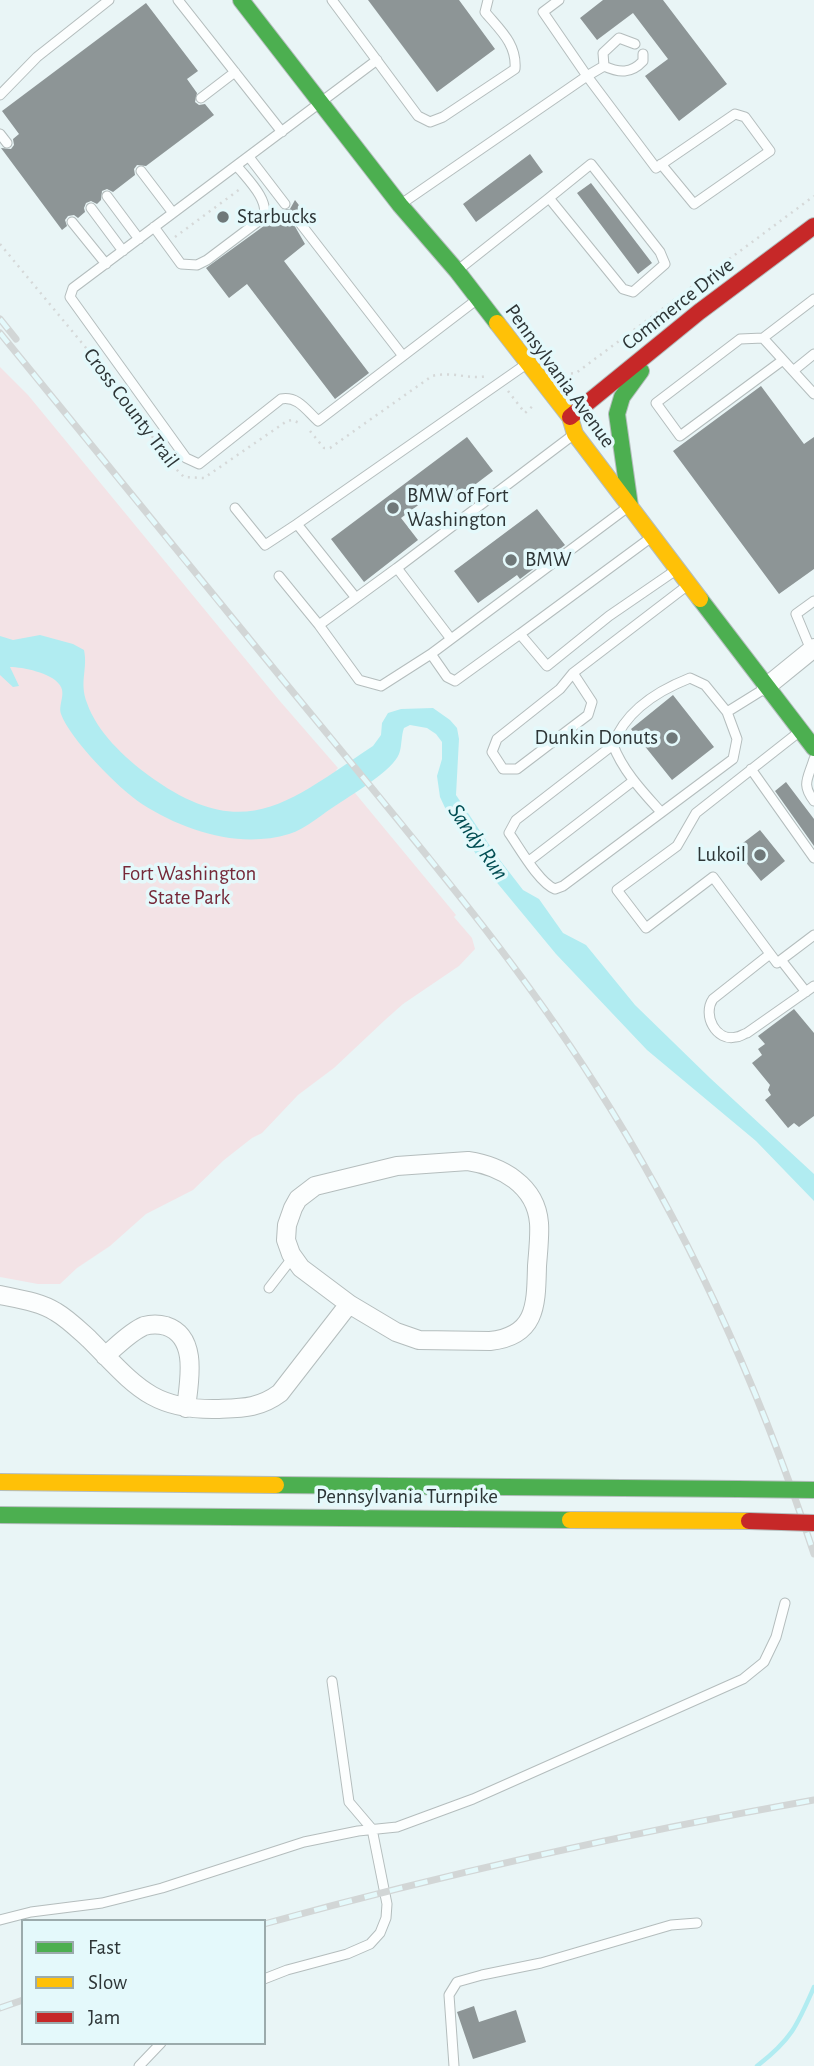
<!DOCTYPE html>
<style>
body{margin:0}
#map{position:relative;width:814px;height:2066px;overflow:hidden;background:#e9f5f6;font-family:"Alegreya Sans",sans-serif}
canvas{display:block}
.legend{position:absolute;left:21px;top:1919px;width:245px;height:126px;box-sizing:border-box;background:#e4f9fb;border:2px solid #9babac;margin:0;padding:9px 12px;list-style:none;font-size:21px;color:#2d3536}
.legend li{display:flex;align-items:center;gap:14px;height:35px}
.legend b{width:35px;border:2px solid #9babac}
</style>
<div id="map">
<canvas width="814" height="2066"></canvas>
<ul class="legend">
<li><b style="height:9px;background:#4caf50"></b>Fast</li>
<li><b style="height:9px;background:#ffc107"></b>Slow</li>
<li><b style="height:9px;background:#c62828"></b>Jam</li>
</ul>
</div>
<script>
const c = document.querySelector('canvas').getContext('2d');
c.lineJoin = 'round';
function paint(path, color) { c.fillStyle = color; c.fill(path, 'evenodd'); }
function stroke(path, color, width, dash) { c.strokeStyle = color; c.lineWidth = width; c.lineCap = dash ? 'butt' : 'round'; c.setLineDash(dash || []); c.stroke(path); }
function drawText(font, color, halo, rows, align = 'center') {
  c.font = font + ' "Alegreya Sans",sans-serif'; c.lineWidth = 7; c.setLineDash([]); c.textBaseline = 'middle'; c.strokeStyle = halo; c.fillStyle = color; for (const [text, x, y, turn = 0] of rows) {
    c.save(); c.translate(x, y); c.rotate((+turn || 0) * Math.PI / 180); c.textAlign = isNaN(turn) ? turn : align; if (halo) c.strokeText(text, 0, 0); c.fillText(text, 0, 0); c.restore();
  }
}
paint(new Path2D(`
 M0,367L28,395L279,700L338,768L336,770L456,915L454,917L472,938L475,949L459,966L403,1004L385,1020L334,1068L298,1095L262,1133L252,1138L224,1160L193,1190L146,1214L110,1246L77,1268L60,1284H38L0,1277Z`), '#f3e3e6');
paint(new Path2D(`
 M40,635L73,644L84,650C88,669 79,682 87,703C97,732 124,757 148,775C245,846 288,802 373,746L381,735L382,723L388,713L401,709L433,708L450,720L457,728L459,739L456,795L496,855L523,890L539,899L563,933L586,945L635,1005L710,1078L814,1174V1201L756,1141L647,1050L556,954L489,873L447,812L440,797L437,776L442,759V742L436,734L427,728L410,725L404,728C401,736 402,746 399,754C393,770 353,794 338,804C323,813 306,829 289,834C240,849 184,831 142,804C119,789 70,739 61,714C58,704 67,693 59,684C51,673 23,667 10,667L19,686L13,687L0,675V636L13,640Z`), '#b1ecf1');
stroke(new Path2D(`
 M757,2066C791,2040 797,2026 814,1987`), '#b1ecf1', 4.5);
paint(new Path2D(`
 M368,0H459L495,49L437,92Z
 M603,0H663L727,84L679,121L645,76L668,59L633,13L597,40L580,18Z
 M146,3L198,71L187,79L197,93L195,102L199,105L205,104L214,115L146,166L137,165L134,169L135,175L113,192L107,189L102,191L101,200L97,204L91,201L86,203L84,208L85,212L78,218L74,215L68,216L65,220L67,226L62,230L1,148L11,149L14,145L13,139L19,134L2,111Z
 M530,154L543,172L476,222L463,204Z
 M591,183L652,263L638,274L577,193Z
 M295,200L308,217H296L293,223L305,244L284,261L369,373L335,399L247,284L229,298L206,268L268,223L281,210L290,209Z
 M761,386L804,444L814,437V569L779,594L673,451Z
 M467,437L493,471L456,499L445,485L401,518L418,540L364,582L331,539Z
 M537,509L565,545L520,579L517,575L478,603L454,571Z
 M673,695L714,747L672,780L631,729Z
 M786,782L814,819V846L775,791Z
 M760,830L785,861L761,881L735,849Z
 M794,1009L814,1033V1116L799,1127L794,1123L788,1128L765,1100L771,1095L768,1090L770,1085L752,1063L762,1055L758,1049L765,1044L758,1036Z
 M474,2006L479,2022L516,2010L526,2042L473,2059L457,2012Z`), '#8d9596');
const lane = new Path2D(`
 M178,0L282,132
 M332,0L418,116L430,122L443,117L515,69C517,44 500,30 485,12L488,0
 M559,0L543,12L587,76L604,66C619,73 631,74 643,61V54
 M377,60L73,288L70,297L186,458L199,464L281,399C298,396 306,410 318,421L475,301
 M604,66L603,53L619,38L635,44
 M0,95L37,57L109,0
 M201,98L235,72
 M0,134L7,143
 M249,157L285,204
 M141,171L173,213
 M107,196L139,239
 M404,202L587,76L656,168L735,114L745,117L770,151L694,204L661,164
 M91,208L123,251
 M72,222L106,264
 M300,223L403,356
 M154,227L181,264L197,265L207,260L264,217C269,199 247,179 237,166
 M458,270L549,198L623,289L633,292L665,264L660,252L591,164L549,198
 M763,338L814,394
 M783,360L680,436L656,403L740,339L763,338L814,299
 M793,371L814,354
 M235,508L265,545L297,524
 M649,539L520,634L547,666L609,616L676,570
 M397,568L319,625L359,680L381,686L431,654
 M279,576L319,625
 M356,598L297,524L525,365
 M520,634L455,681L447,677L431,654L628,507
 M451,639L397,568L573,435
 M811,650L796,614L814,601
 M573,673L592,702L588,715L517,769H503L492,752L497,739L560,689L573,673L688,585
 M727,712L764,689
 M799,732L696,813L677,846L617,890L646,928L713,877L777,963L814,935
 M613,745L516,820L509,833C519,847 539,883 555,889L563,886L733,759L737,739L727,712L705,685L690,678C657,691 625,711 613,745C623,771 642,791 660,811
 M814,759C808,779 801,784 814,801
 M751,769L814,858
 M529,861L633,781
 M770,954L713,999C702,1015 716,1042 736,1037C740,1037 743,1034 747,1033L814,986
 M781,960L806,992
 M269,1288L293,1257
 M0,1920L31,1912L102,1903L162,1888L304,1842L358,1831L397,1827L473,1799L743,1679L764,1662L776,1637L785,1603
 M264,1979L287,1970L347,1954L370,1944L380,1933L386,1918L387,1904L372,1829L349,1802L332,1681
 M139,2066L161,2043
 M454,2066L449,1995L457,1982L482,1975L541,1963L671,1925L697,1923`);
const street = new Path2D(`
 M766,687L814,648
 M468,1161C501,1166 536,1185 539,1223C540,1236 538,1252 537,1266C536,1304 537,1336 490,1341L419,1340L396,1332L349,1304L301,1268L291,1254L286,1240L287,1225L293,1208L298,1199L315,1186L397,1166Z
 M0,1295C19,1299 40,1302 56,1312C68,1319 79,1330 89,1339C134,1384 151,1411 219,1409C243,1408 260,1408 280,1393L349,1304
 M105,1356C117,1346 130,1332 144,1326C151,1324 159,1324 166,1326C199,1337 189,1382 186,1408`);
const fast = new Path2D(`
 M241,0L400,205L457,271L497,323
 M630,506L617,414L622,397L641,371
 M700,599L814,748
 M276,1485L738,1489
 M0,1515L570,1520`);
const slow = new Path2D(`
 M497,323L570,417L575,434L700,599
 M0,1482L276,1485
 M570,1520L749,1521`);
const jam = new Path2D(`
 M570,417L699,312L814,226`);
stroke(lane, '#b4bdbd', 11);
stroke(street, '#b4bdbd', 20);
stroke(fast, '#b4bdbd', 18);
stroke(slow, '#b4bdbd', 18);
stroke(jam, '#b4bdbd', 18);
stroke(new Path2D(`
 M175,237L240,189
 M0,244L106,372L174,467L184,477L204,478L287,421L292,420L302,424
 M564,374L576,373L814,196
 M508,391L525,413L535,404
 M310,431L324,448H330L432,376C453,371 470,380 487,376`), '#d5d8d8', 2.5, [2, 5]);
stroke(lane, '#fcfefe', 9);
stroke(street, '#fcfefe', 18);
stroke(fast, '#4caf50', 16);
stroke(slow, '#ffc107', 16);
stroke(jam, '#c62828', 16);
const rail = new Path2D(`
 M0,319L16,339
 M0,333C111,469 222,606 334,742C425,853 518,963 595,1084C689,1231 760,1389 814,1554
 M264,1924C445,1874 629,1833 814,1800
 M0,2008L23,2000`);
stroke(rail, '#d2d6d6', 7);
stroke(rail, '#e4f9fb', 4.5, [13]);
const fastBridge = new Path2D(`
 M738,1489L814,1490`);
const jamBridge = new Path2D(`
 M749,1521L814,1523`);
stroke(fastBridge, '#b4bdbd', 18, []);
stroke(jamBridge, '#b4bdbd', 18, []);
stroke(fastBridge, '#4caf50', 16);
stroke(jamBridge, '#c62828', 16);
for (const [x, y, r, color] of [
 [223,217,7,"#6f7879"],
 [393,508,7,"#6f7879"],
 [511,560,7,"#6f7879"],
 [672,738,7,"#6f7879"],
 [760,855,7,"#6f7879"]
]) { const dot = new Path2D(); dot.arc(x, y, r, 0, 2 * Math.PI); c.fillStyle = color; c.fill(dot); stroke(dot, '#e4f9fb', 2.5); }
drawText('21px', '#2d3536', '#e4f9fb', [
 ["Starbucks",237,217],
 ["BMW of Fort",407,496],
 ["Washington",407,520],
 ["BMW",525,560],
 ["Dunkin Donuts",658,738,"right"],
 ["Lukoil",746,855,"right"]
], 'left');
drawText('21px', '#2d3536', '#e4f9fb', [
 ["Commerce Drive",678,304,-38],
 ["Pennsylvania Avenue",560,376,54],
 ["Cross County Trail",131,408,53],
 ["Pennsylvania Turnpike",407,1497]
]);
drawText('21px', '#762939', '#e4f9fb', [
 ["Fort Washington",189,874],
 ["State Park",189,898]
]);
drawText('italic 23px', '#014d52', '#e4f9fb', [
 ["Sandy Run",478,842,55]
]);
</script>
